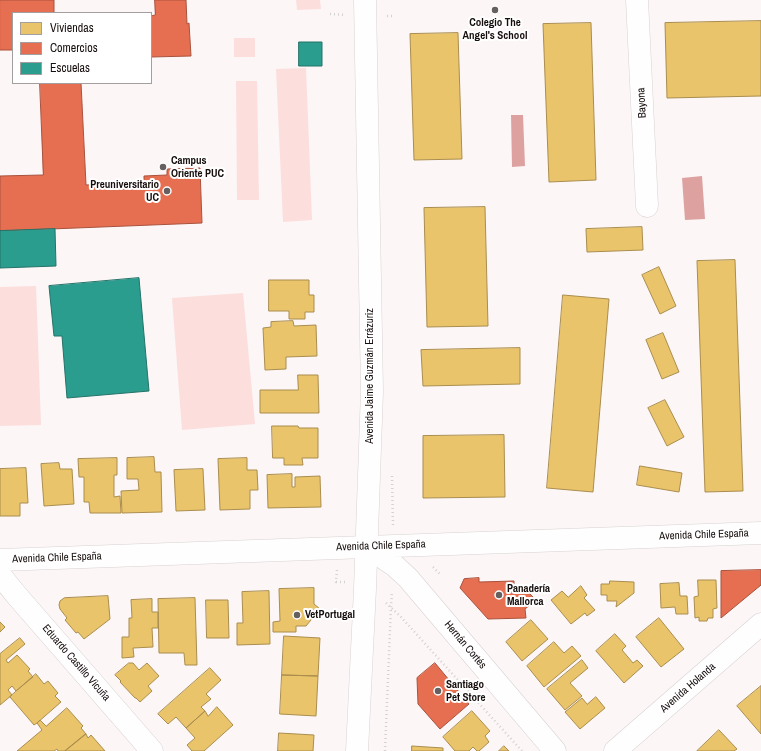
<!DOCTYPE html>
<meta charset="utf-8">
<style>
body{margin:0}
#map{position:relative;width:761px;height:751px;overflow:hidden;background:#fcf6f6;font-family:"Archivo Narrow",sans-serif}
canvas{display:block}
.legend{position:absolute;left:12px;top:12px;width:140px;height:72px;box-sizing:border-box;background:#fff;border:1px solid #a29f9e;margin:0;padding:5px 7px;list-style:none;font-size:12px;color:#160e0d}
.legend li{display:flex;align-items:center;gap:8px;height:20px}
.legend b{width:20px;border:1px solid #a29f9e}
</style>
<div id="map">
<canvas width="761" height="751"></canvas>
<ul class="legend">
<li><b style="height:11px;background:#e9c46a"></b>Viviendas</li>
<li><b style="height:11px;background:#e76f51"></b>Comercios</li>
<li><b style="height:11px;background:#2a9d8f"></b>Escuelas</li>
</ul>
</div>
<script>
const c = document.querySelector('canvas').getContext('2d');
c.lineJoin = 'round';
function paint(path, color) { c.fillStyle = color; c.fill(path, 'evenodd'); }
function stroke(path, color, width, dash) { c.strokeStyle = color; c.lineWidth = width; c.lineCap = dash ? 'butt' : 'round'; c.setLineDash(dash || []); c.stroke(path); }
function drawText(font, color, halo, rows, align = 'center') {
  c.font = font + ' "Archivo Narrow",sans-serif'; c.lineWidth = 4; c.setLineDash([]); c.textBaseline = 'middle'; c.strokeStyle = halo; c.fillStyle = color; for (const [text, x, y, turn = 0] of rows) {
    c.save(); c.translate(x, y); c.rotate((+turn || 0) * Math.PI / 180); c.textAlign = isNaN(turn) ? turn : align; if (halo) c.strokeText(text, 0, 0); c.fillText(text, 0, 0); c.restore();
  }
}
paint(new Path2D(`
 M296,0H320L321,9L297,10Z
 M234,38H255V57H234Z
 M306,68L312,220L283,222L276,69Z
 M236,81H257L259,200H237Z
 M36,286L41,425L0,426V287Z
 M243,293L255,424L182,430L172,298Z`), '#fcdedd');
paint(new Path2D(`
 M511,115H523L525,166L512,167Z
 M702,176L705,219L685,220L682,178Z`), '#dda2a0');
const homes = new Path2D(`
 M761,21V96L667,98L665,23Z
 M591,23L596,180L549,182L543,24Z
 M458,33L462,159L414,160L410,34Z
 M485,207L488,326L427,327L424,208Z
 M642,227L643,250L587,252L586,229Z
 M735,260L743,491L705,492L697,261Z
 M659,267L676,306L660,314L642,275Z
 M269,280H309V295H314V312H305V319H289V311H269Z
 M563,295L609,299L593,492L547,488Z
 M293,321L294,326L316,325L317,356L286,357V369L265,370L263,328L271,327V322Z
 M663,333L679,372L662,379L646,340Z
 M520,348V384L423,386L421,350Z
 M298,375H318L319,413H260V390H298Z
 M665,400L684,437L667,446L648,408Z
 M272,426H298L299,428H318V458H302L303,465H284V458H273Z
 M504,435L505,497L423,498V436Z
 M154,457L155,472H161L162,512L122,513L121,491L139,490L138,479H127V458Z
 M117,458V475H114V497L120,496L121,513H90L89,502H84V477H79L78,459Z
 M247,458V470H257L258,490H250V509L220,510L218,459Z
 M59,463L60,469H72L74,504L44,506L41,464Z
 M640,466L682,473L679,492L637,485Z
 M26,468L28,503H20V516H0V469Z
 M203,469L205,510L176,511L174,470Z
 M292,474V487H295V477L320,476L321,507L268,508L267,475Z
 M698,580H716L717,608L713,609V618H708L707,621H699V617L695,618L694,597L698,596Z
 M610,581L634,582V593L616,607L617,601H607V595H601V584H609Z
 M679,583L680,596H687L688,614H676L675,607L661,608L660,584Z
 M581,586L587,595L584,598L595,610L587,616L585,613L571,624L551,600L562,591L568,597Z
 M314,588V604L320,609L306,626H296V632H273V622L280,621L279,589Z
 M269,591L270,644L237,645V623H243L242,592Z
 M108,596L110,619L84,639L78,632L76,633L65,620L67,618L60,609L59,605L60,601L64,598Z
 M195,598L197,665H185L184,653H159L158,599Z
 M152,599V612H158V628H152L153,647L133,648L134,657L122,658V637H129V618H132L131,600Z
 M206,600H228L229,638H207Z
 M659,618L684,649L661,667L636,637Z
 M531,620L548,639L522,661L506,642Z
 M0,622L5,627L0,632Z
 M615,634L626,646L622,650L633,663L637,660L643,666L624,683L596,651Z
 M284,636L320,638L318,676L282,675Z
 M20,638L25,644L6,660L8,663L17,655L30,669L28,671L33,677L16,691L12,686L8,690L12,695L0,705V654Z
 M554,642L564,653L572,646L581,656L544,687L527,666Z
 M582,660L588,668L570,683L582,696L565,710L547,689Z
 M129,663H133L139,670L147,663L159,676L148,686L152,691L140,702L136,698H135L120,682L121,681L115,675Z
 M210,668L221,680L206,694L211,699L201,707L205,711L186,728L176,717L168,724L158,714Z
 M36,674L44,684L48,681L58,693L55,696L61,702L37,723L34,725L10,697Z
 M282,675L318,676L316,716L280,714Z
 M761,686V734L737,706Z
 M596,697L605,708L580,729L565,712L582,698L587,704Z
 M217,707L233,725L204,751H192L187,745L195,738L186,728L205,711L208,716Z
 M67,708L83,726L81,728L86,734L65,751H58L57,749L54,751H17L42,730L37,723L40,720L46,726Z
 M472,711L490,731L485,736L489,742L479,751H477L473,747L469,751H455L443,737Z
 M719,730L737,749L734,751H697Z
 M279,733L314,735L313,751H278Z
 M86,734L88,738L91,735L105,751H65Z
 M412,746L443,748V751H412Z
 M504,746L509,751H499Z`);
paint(homes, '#e9c46a');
stroke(homes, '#aa8d4e', 1);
const shops = new Path2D(`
 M0,0H54V13H13V50H0Z
 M155,0H186L187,24L189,23L191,56L151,57V16L155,15Z
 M40,83H81L86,185L144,182V176L167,175V169L200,168L202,223L0,231V176L43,175Z
 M761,570V585L721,618V571Z
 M479,578V582L514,581V590H526L536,600L525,609L526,618L488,619L460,588L464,579Z
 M435,663L469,704L440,729L418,704L417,678Z`);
paint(shops, '#e76f51');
stroke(shops, '#a8523d', 1);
const schools = new Path2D(`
 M299,42H322V66H299Z
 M55,229L56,266L0,268V231Z
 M139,278L149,391L67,398L62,336H54L49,286Z`);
paint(schools, '#2a9d8f');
stroke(schools, '#247268', 1);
const minor = new Path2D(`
 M637,0L647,206
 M367,547L395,566L408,578L555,751
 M0,560L761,533
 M0,575L18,597L152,751
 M615,751L761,624`);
const major = new Path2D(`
 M357,751L365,589L372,391L365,0`);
stroke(minor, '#d8d1d1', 23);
stroke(major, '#d8d1d1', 23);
stroke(new Path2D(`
 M330,14L345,15
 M387,16H394
 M392,476L393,525
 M433,567L440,574
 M337,570L336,582H345
 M386,603L401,617L522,751
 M385,751L391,606L392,592`), '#d4d1d1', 2.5, [1, 3]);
stroke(minor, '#fffefe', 22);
stroke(major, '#fffefe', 22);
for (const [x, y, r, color] of [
 [495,10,4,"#665f5f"],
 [163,167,4,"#665f5f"],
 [167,191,4,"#665f5f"],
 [499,595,4,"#665f5f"],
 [297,615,4,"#665f5f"],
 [438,691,4,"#665f5f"]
]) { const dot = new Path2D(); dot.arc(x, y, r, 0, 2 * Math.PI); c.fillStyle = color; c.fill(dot); stroke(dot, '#fff', 1.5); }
drawText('bold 11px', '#160e0d', '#fff', [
 ["Colegio The",495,23,"center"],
 ["Angel's School",495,36,"center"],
 ["Campus",171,161],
 ["Oriente PUC",171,174],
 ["Preuniversitario",159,185,"right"],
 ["UC",159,198,"right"],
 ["Panadería",507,589],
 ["Mallorca",507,602],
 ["VetPortugal",305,615],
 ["Santiago",446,685],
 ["Pet Store",446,698]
], 'left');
drawText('11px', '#160e0d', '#fff', [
 ["Bayona",642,103,-93],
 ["Avenida Jaime Guzmán Errázuriz",370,376,-90],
 ["Avenida Chile España",704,535,-2],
 ["Avenida Chile España",381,546,-2],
 ["Avenida Chile España",57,558,-2],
 ["Hernán Cortés",465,645,50],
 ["Eduardo Castillo Vicuña",76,663,49],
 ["Avenida Holanda",688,688,-41]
]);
</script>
